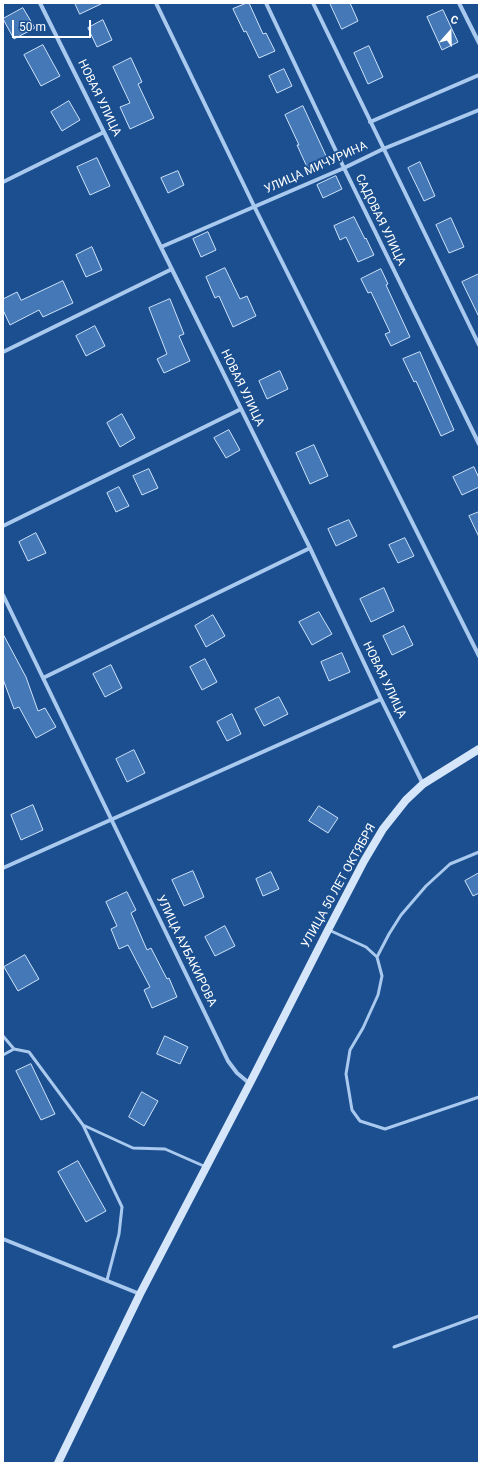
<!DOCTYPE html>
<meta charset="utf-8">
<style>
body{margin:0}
#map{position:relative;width:482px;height:1466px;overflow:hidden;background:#1b4f8f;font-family:Roboto,sans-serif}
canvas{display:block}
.frame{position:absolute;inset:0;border:4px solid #fff;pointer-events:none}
.north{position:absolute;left:430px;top:12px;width:40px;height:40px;-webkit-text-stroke:3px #1b4f8f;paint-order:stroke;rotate:20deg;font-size:11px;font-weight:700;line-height:16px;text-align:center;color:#fff}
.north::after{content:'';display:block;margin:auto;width:14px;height:18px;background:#fff;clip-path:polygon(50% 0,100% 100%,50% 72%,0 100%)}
.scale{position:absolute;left:12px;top:20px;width:79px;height:18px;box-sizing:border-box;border:2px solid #fff;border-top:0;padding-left:5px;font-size:12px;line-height:14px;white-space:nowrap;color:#fff;-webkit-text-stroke:3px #1b4f8f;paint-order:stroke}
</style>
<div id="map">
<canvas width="482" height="1466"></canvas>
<div class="frame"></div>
<div class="north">С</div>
<div class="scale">50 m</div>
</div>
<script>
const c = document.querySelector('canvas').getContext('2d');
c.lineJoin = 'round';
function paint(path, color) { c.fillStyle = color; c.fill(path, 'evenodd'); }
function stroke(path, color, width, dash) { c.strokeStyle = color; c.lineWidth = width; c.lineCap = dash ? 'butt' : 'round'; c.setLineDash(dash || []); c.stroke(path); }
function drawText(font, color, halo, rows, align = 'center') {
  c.font = font + ' Roboto,sans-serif'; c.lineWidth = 4; c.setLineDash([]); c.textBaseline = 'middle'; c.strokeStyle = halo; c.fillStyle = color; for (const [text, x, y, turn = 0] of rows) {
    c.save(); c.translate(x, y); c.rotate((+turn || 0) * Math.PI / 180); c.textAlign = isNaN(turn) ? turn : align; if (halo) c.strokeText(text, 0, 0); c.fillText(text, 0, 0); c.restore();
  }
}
const building = new Path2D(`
 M75,3H103L80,14Z
 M247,3H249L263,34L266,33L275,51L259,58L246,31L244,32L233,9Z
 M330,3H350L358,21L342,29Z
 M23,8L35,28L14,39L3,19Z
 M443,10L458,42L442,50L427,17Z
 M103,20L112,40L97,47L88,28Z
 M43,45L60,76L41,86L24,55Z
 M369,46L383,77L368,84L354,53Z
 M131,58L142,82L138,84L154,118L130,129L120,107L130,103L113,67Z
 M284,69L292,86L277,93L269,76Z
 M69,101L80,120L62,131L51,112Z
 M303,106L327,158L307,167L297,145H299L285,115Z
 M97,158L110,186L90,195L77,167Z
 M420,162L435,196L424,201L408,168Z
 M178,171L184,185L168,193L161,178Z
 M336,176L342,189L323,198L317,185Z
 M354,217L365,239L366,238L374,255L358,262L346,237L340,240L334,226Z
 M451,218L464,247L449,253L436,225Z
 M208,232L216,250L201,257L193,239Z
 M92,247L102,270L86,277L76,255Z
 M225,268L240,299L247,296L256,316L233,327L219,296L215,298L206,277Z
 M381,269L388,284L386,285L410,337L391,346L385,334L390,332L371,292L368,293L361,279Z
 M479,274V317L462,282Z
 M63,281L73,303L43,317L39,310L10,325L3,310V299L17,292L21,300Z
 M170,299L184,334L179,336L190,361L164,373L157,359L167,354L149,308Z
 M95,326L105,346L86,356L76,336Z
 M420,352L454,430L441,436L416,381L414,382L403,359Z
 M280,371L288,389L267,399L259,381Z
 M122,414L135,438L120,447L107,423Z
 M229,430L240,450L226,458L214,438Z
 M314,445L328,476L310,484L296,453Z
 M474,467L479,478V487L462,495L453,477Z
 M149,469L158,488L142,495L133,476Z
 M119,487L129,506L116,512L107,493Z
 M479,512V537L469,516Z
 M349,520L357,536L336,546L328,529Z
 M36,533L46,553L28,561L19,542Z
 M405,538L414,556L398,563L389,545Z
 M384,588L394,611L371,622L360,599Z
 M319,612L332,634L312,645L299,622Z
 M213,615L225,636L206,647L195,626Z
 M404,626L413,645L392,655L383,636Z
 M3,634L26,677L38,711L45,708L56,727L36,738L19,707L14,709L3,679Z
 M342,653L350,672L329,681L321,662Z
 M205,659L217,682L202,690L190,667Z
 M111,665L122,688L105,697L93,674Z
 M279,697L288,714L264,726L255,709Z
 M232,714L241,734L227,741L217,722Z
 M134,750L145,773L127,782L116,759Z
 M33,805L43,830L21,840L11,815Z
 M319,806L338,818L328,833L309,821Z
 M193,871L204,897L184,906L172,880Z
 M271,872L279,889L263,896L256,879Z
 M479,873V893L473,896L465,881Z
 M127,892L136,910L131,913L147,950L151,948L167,979L169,978L177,997L152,1008L144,990L150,987L128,945L119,949L111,929L117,926L106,902Z
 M225,926L235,946L215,956L205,937Z
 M25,955L39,979L18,991L4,967Z
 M165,1036L188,1047L180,1064L157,1054Z
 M31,1064L55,1114L41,1120L16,1071Z
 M142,1092L158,1101L144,1126L129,1117Z
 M78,1161L106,1211L86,1222L58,1172Z`);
paint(building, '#4478b7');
stroke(building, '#cfe3fa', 1);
stroke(new Path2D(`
 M329,930L366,947L377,957L382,976L378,995L363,1028L350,1050L346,1074L352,1110L360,1121L385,1129L479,1097
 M377,957L389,934L401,915L426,886L450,864L479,852
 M3,1036L14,1049L29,1052L83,1125L133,1148L165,1149L206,1167
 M3,1055L14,1049
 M83,1125L122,1207L119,1234L107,1280
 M394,1347L479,1316`), '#a9c9ee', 3);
stroke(new Path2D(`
 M40,3L310,548L381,699L423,784
 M156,3L254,206L479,656
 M266,3L344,168L479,444
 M313,3L479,345
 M459,3L479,43
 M370,122L479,75
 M3,182L104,132
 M161,247L344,168L383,149L479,110
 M3,352L172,269
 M3,526L241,409
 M3,595L228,1061L237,1073L249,1083
 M43,678L310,548
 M3,868L381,699
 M3,1239L140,1294`), '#a9c9ee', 4);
stroke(new Path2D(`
 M58,1463L140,1294L250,1083L328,930L364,861L383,829L406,800L423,784L479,749`), '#d6e6fa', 8);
drawText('12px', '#fff', '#1b4f8f', [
 ["НОВАЯ УЛИЦА",99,98,64],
 ["УЛИЦА МИЧУРИНА",316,168,-24],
 ["САДОВАЯ УЛИЦА",380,220,64],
 ["НОВАЯ УЛИЦА",242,388,64],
 ["НОВАЯ УЛИЦА",384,680,64],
 ["УЛИЦА 50 ЛЕТ ОКТЯБРЯ",339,886,-61],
 ["УЛИЦА АУБАКИРОВА",186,951,64]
]);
</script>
